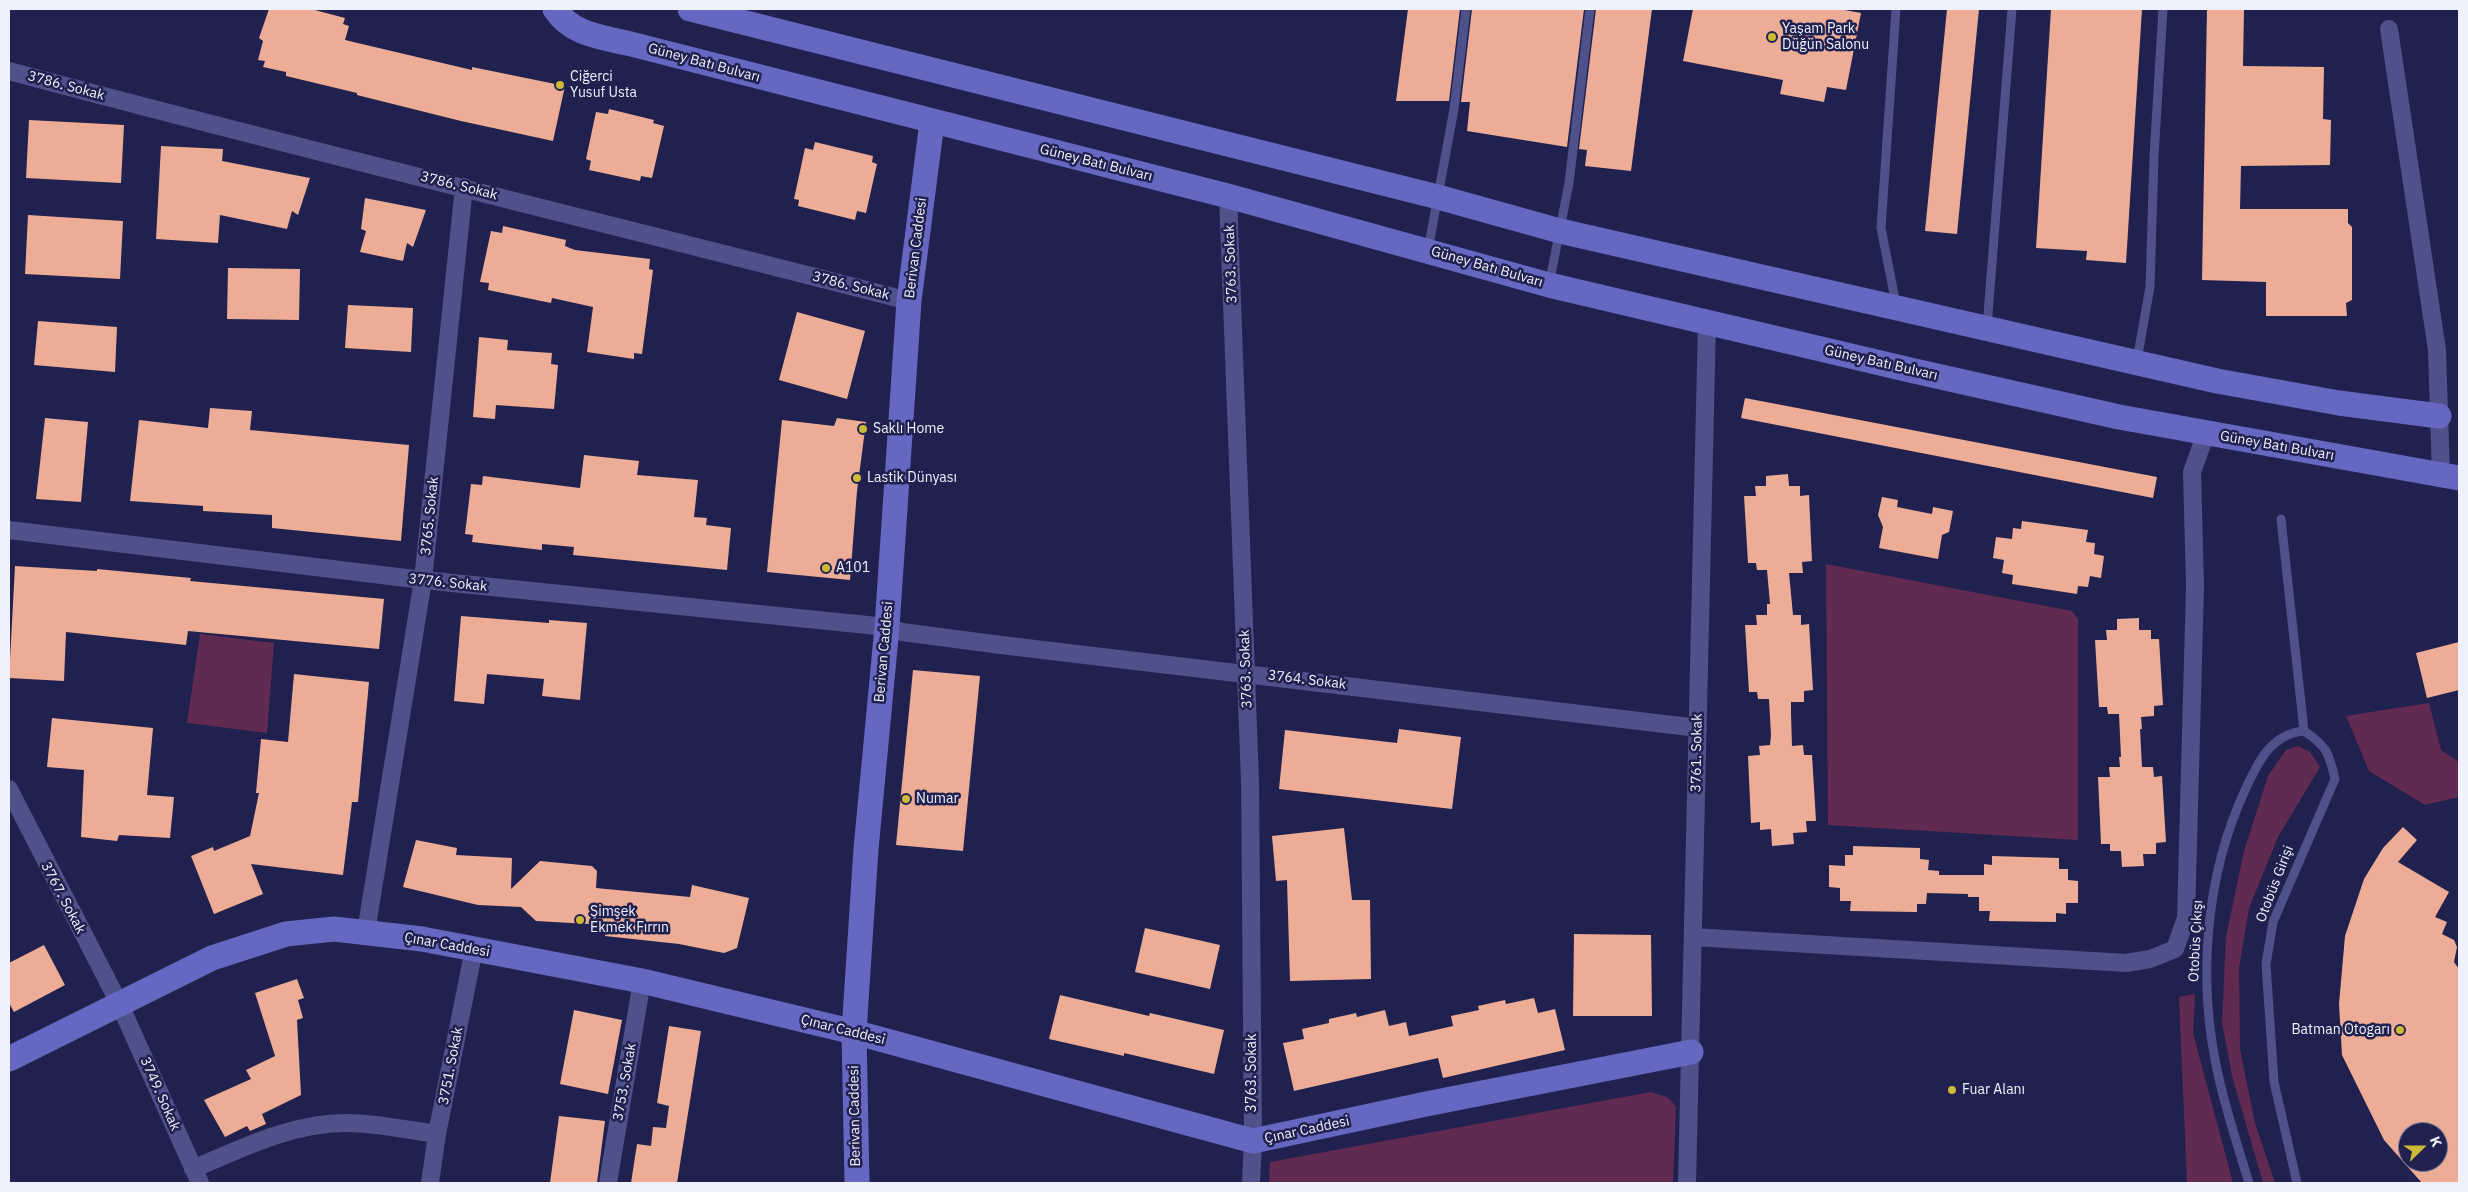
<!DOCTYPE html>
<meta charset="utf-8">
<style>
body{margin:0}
#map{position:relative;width:2468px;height:1192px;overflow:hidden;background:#21214f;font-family:"IBM Plex Sans",sans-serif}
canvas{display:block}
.frame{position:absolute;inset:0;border:10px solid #eff1fd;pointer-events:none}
.north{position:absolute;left:2398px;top:1122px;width:50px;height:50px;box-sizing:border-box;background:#21214f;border:1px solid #737495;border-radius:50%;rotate:68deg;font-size:14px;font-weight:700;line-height:20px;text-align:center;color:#eff1fd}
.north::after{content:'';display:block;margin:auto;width:18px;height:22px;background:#cdb938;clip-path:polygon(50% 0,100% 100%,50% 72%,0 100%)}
</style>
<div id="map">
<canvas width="2468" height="1192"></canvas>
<div class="frame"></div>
<div class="north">K</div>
</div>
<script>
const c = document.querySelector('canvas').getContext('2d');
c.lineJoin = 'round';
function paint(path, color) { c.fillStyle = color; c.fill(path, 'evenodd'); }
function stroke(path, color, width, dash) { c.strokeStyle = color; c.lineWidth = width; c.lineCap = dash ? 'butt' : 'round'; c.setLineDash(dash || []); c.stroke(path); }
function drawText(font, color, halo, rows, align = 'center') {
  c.font = font + ' "IBM Plex Sans",sans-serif'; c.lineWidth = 5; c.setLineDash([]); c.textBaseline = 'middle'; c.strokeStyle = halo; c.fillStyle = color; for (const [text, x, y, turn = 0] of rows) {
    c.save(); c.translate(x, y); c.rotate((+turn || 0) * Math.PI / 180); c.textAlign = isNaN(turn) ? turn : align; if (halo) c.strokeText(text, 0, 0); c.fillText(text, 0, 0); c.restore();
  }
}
paint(new Path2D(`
 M1826,564L2072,611L2078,619V840L1828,825Z
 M200,634L274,643L267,733L187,723Z
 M2429,703L2441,750L2459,762V797L2425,805L2369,771L2346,716Z
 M2298,746L2310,752L2320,767L2278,837L2249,908L2239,968L2240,1049L2255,1123L2275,1183H2263L2232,1076L2222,1022L2226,937L2244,851L2268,776L2286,750Z
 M2195,994L2193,1033L2233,1183H2187L2179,997Z
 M1651,1092L1667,1097L1676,1106L1673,1183H1269L1270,1162Z`), '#612a51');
paint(new Path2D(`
 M269,9H311L345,18L343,24L349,26L345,40L472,70V67L565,86L553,141L461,121L357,95V93L286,76V72L263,67L265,61L258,60L263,41L259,38Z
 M1408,9H1460L1449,101H1396Z
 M1472,9H1584L1567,147L1467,131L1470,102H1461Z
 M1596,9H1652L1631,171L1585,166L1587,150L1579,149Z
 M1693,9H1839L1861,13L1846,90L1827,87L1824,102L1780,94L1783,80L1683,61Z
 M1947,9H1979L1957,234L1925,231Z
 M2051,9H2142L2126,263L2086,260L2087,251L2036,248Z
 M2207,9H2244L2243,66L2324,67L2323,119L2331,120L2330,165L2241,166L2240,209H2348V223L2352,227V300L2346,303L2347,316H2266V282L2202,280Z
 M609,109L654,120L653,123L664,126L652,178L641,176L640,181L589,170L591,161L586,159L596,112L608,114Z
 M29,120L124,125L121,183L26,178Z
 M815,142L873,156L872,162L877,164L866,213L857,211L855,220L798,206L799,200L794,199L805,148L813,150Z
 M161,146L223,149L222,161L310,178L298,215L292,211L287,229L220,215L218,243L156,239Z
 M365,198L426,210L413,247L407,243L403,261L360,252L366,231L361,229Z
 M28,215L123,221L120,279L25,274Z
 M503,226L566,240L565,246L575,250L650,259L649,269L653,270L642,354L634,353V359L587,352L593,307L552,298L551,303L488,290L489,283L480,282L491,231L502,233Z
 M228,268L300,269L299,320L227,319Z
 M348,305L413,308L411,352L345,348Z
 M797,312L865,331L847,399L779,380Z
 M38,321L117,327L115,372L34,365Z
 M479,337L508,340L507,350L552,353L551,364L558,365L554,409L496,405L495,419L473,417Z
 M1745,398L2157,477L2153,498L1741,418Z
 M210,408L252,411L250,430L409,445L401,541L272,528V515L203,511V506L130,501L139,420L208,428Z
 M45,418L88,422L81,502L36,499Z
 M837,418L866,422L857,491L850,580L767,572L782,420L834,426Z
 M584,455L639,461L637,475L698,480L694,517L707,518L706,525L731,528L727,570L573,555L574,547L542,544V550L472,542L473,535L465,534L471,484L482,485L483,476L580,488Z
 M1788,474L1789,486H1800V496L1809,495L1812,561L1802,562L1803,573H1789L1793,615H1801V625L1809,624L1813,690L1804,691V702H1791V714L1792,746L1803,745L1804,755H1812L1816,821H1806L1807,832L1793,833L1794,844L1772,846L1771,829L1760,830V822L1751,823L1748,756L1760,755L1759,746L1770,745L1771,735L1769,699H1758L1757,692H1749L1745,625H1757L1756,615H1767V604H1770L1767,570H1757L1756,563H1748L1744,496H1756L1755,486H1766V476Z
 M1882,497L1898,500L1897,507L1932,514L1933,507L1953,511L1949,532L1942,535L1938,559L1879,548L1883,527L1878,515Z
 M2022,521L2088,530L2086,542L2095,543L2094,554L2104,556L2101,578L2090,576L2088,587L2078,586L2077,594L2012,584L2013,575L2002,573L2004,560L1993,558L1996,537L2012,539L2013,528L2021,529Z
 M15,566L97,571V569L191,578L190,581L384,599L379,649L188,631L186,645L66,632L64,681L9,678Z
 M461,616L549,623V620L587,623L580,700L542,696L544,679L487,674L484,704L454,701Z
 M2139,618V630H2151V639H2159L2163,705L2154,706V716L2141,717L2142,729H2140L2142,767H2153L2154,777L2162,776L2166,842L2156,843V854H2143L2144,866L2122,867L2121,851H2110V844H2101L2098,777H2110L2109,767H2120L2119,757H2121L2119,714H2108L2107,707H2099L2095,640H2107L2106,630H2117V619Z
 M2459,642V690L2427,698L2416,653Z
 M913,670L980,676L963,851L896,845Z
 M294,674L369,682L358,802H352L343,875L251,864L263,894L214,914L191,856L213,847L214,851L250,836L259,793H256L261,739L288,742Z
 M52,718L153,728L147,795L174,797L170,838L119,835L117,841L81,837L84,770L47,767Z
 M1399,729L1461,737L1452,809L1279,789L1285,730L1397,743Z
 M2403,827L2417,840L2398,862L2449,892L2435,917L2447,922L2442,934L2454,940L2457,947L2454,962L2459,969V1183H2422L2384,1140L2342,1055L2339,1004L2345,936L2364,879L2383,848ZM2408,1132H2438V1162H2408Z
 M1344,828L1352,900H1370L1371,979L1290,981L1287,880L1276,881L1272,836Z
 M416,840L457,848L456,855L512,858L511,889L540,861L592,866L597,871L596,888L690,897L692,885L749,898L737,948L724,953L679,944L605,936L606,925L536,921L521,907L478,905L403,887Z
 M1853,846L1920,848V859L1929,860L1928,870L1939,871V875H1984V864L1992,865V856L2059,858V869H2068V880L2078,881V903H2066V914L2056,913V922L1989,921L1990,911H1979V897H1968V894L1927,893L1926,904H1917V912L1850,911L1851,901H1840V888L1829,887V865L1845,866V855H1853Z
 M1145,928L1220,945L1210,989L1135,972Z
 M1574,934L1651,935L1652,1016H1573Z
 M44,945L65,985L14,1012L9,1003V963Z
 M297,979L304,998L298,1000L303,1018L297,1020L301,1095L262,1114L266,1124L250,1131L247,1126L225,1137L204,1100L251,1079L246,1070L275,1056L255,993Z
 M1060,995L1149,1016L1150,1013L1224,1030L1214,1074L1124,1053V1056L1049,1039Z
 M1534,998L1538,1013L1555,1009L1565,1050L1443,1078L1438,1058L1294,1091L1283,1043L1304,1039L1302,1029L1329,1023V1019L1356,1013L1357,1017L1385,1010L1389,1026L1406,1022L1409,1036L1453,1026L1451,1016L1479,1010L1478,1006L1505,1000L1506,1004Z
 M574,1010L622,1020L608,1094L560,1084Z
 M669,1026L701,1031L677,1183H631L637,1144L651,1146L653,1127L666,1128L669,1106L657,1103Z
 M559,1116L605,1121L597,1183H550Z`), '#edac95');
stroke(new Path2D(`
 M1896,9L1881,228L1896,304
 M1428,250L1454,109L1466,9
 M1549,285L1569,183L1590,9
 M1987,327L2012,9
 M2137,360L2150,287L2154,156L2163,9
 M2281,519L2304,731
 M2249,1183C2238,1147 2226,1111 2218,1074C2197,981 2205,875 2246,788C2258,762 2271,734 2304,731
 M2297,1183L2274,1082L2266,964L2273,922L2335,779C2329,753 2327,746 2304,731`), '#4f528a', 9);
stroke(new Path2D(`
 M2389,29L2437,350L2441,475
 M9,71C308,151 609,224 909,301
 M1228,196L1250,781L1253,1141L1251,1183
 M9,530L423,580L887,627L902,632L1001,645L1698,728
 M9,789L120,1005L200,1183
 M366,932L423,580L464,187
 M1693,937L2126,963L2150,959L2175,949L2186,918L2195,586L2192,472L2206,433
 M193,1169C242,1148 292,1123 346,1123C376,1123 408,1130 437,1134
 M430,1183L437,1134L474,949
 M608,1183L642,981
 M1687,1183L1707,322`), '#4f528a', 18);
stroke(new Path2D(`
 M555,9C571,34 600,37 627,43L1228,196L1549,285L1910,370L2119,417L2459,478
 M690,9L1438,197L1560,231L2217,381L2339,403L2439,416
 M9,1059L212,958L286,934L334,929L422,939L642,981L854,1032L1253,1141L1426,1104L1691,1052
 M857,1183L854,1032L866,849L887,627L909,301L932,122`), '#6567c1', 25);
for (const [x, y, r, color] of [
 [1772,37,5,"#cdb938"],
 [560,85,5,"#cdb938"],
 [863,429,5,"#cdb938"],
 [857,478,5,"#cdb938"],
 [826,568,5,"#cdb938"],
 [906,799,5,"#cdb938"],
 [580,920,5,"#cdb938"],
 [2400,1030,5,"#cdb938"],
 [1952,1090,5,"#cdb938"]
]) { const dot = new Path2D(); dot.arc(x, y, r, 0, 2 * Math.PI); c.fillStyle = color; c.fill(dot); stroke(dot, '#21214f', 2); }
drawText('14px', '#eff1fd', '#21214f', [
 ["Yaşam Park",1782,29],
 ["Düğün Salonu",1782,45],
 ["Ciğerci",570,77],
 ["Yusuf Usta",570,93],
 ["Saklı Home",873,429],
 ["Lastik Dünyası",867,478],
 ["A101",836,568],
 ["Numar",916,799],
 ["Şimşek",590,912],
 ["Ekmek Fırrın",590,928],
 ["Batman Otogarı",2390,1030,"right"],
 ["Fuar Alanı",1962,1090]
], 'left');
drawText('14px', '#eff1fd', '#21214f', [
 ["Güney Batı Bulvarı",704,63,15],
 ["3786. Sokak",66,86,15],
 ["Güney Batı Bulvarı",1096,163,14],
 ["3786. Sokak",459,186,14],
 ["Berivan Caddesi",916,248,-83],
 ["3763. Sokak",1231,264,-92],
 ["Güney Batı Bulvarı",1487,267,16],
 ["3786. Sokak",851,286,14],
 ["Güney Batı Bulvarı",1881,363,13],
 ["Güney Batı Bulvarı",2277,446,10],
 ["3765. Sokak",430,516,-84],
 ["3776. Sokak",448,583,6],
 ["Berivan Caddesi",884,652,-85],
 ["3763. Sokak",1246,669,-92],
 ["3764. Sokak",1307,680,7],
 ["3761. Sokak",1697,753,-89],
 ["Otobüs Girişi",2275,884,-69],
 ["3767. Sokak",63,898,62],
 ["Otobüs Çıkışı",2196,941,-87],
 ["Çınar Caddesi",447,945,10],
 ["Çınar Caddesi",843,1030,14],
 ["3751. Sokak",451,1066,-79],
 ["3763. Sokak",1252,1073,-90],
 ["3753. Sokak",625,1082,-80],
 ["3749. Sokak",160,1094,66],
 ["Berivan Caddesi",855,1116,-91],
 ["Çınar Caddesi",1307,1130,-12]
]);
</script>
